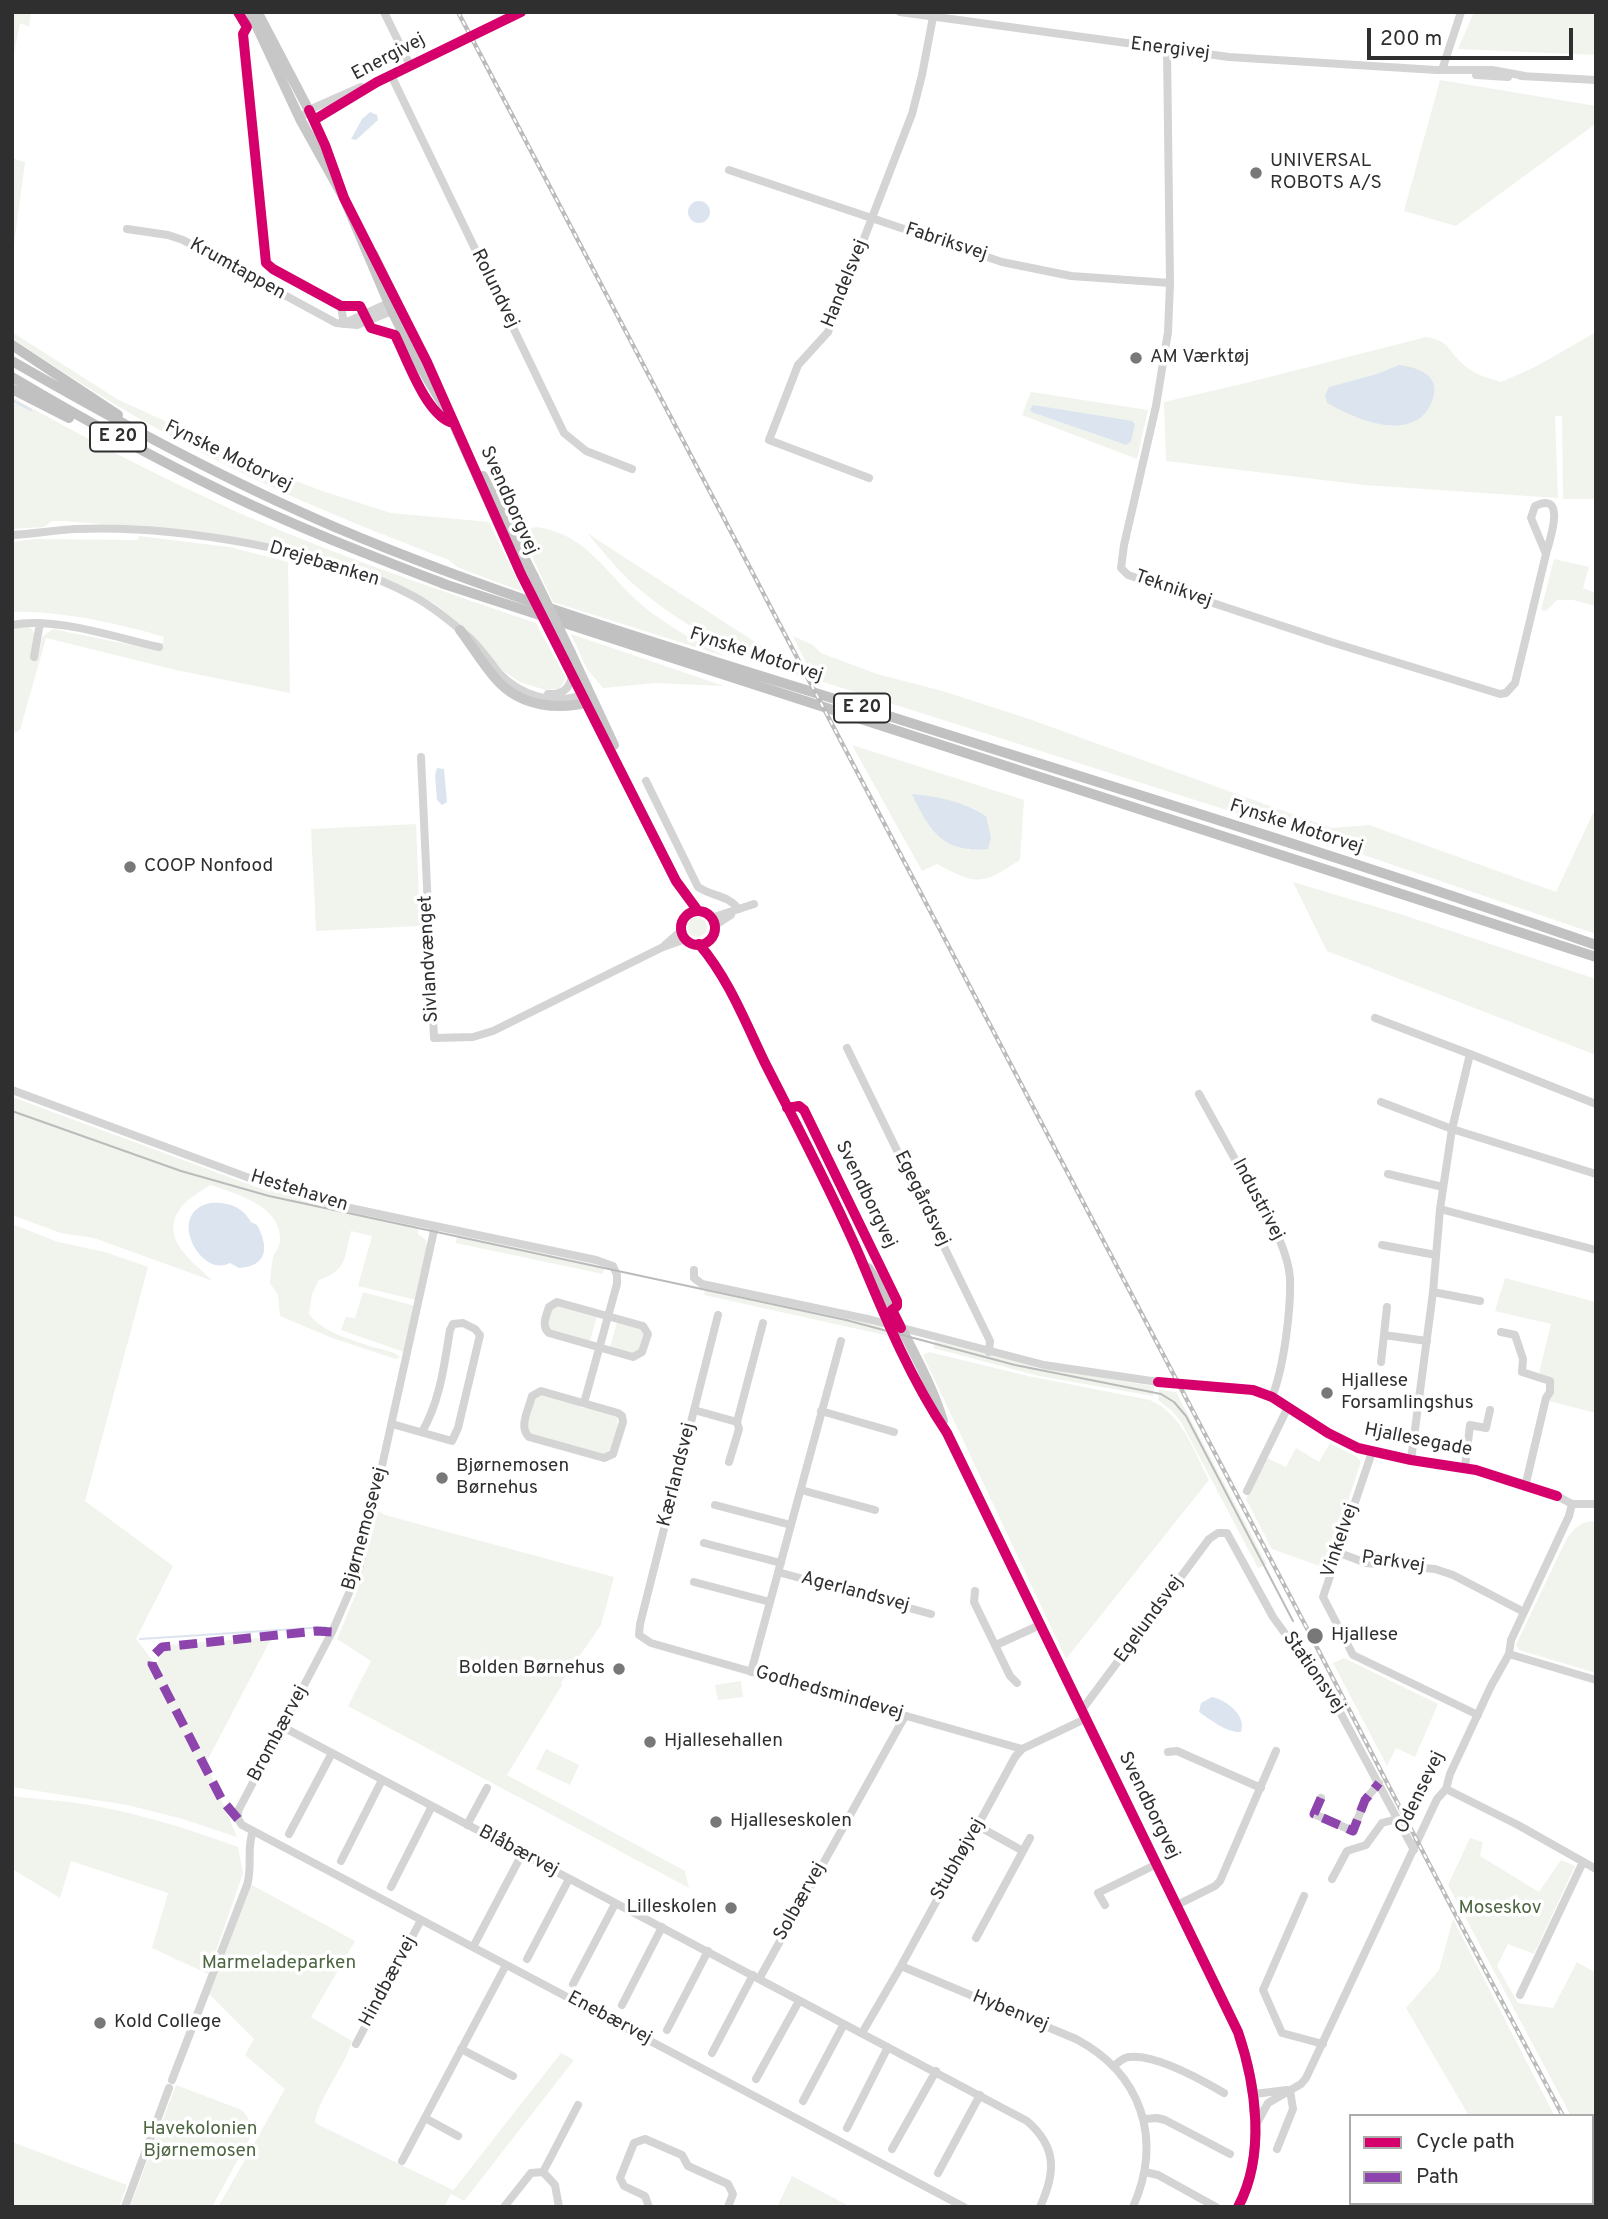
<!DOCTYPE html>
<meta charset="utf-8">
<style>
body{margin:0}
#map{position:relative;width:1608px;height:2219px;overflow:hidden;background:#fff;font-family:Overpass,sans-serif}
canvas{display:block}
.frame{position:absolute;inset:0;border:14px solid #2f2f2f;pointer-events:none}
.legend{position:absolute;left:1349px;top:2114px;width:245px;height:91px;box-sizing:border-box;background:#fff;border:2px solid #acacac;margin:0;padding:9px 12px;list-style:none;font-size:21px;color:#2f2f2f}
.legend li{display:flex;align-items:center;gap:14px;height:35px}
.legend b{width:35px;border:2px solid #acacac}
.scale{position:absolute;left:1367px;top:28px;width:206px;height:32px;box-sizing:border-box;border:4px solid #2f2f2f;border-top:0;padding-left:9px;font-size:21px;line-height:24px;white-space:nowrap;color:#2f2f2f;-webkit-text-stroke:5px #fff;paint-order:stroke}
</style>
<div id="map">
<canvas width="1608" height="2219"></canvas>
<div class="frame"></div>
<ul class="legend">
<li><b style="height:9px;background:#d6006c"></b>Cycle path</li>
<li><b style="height:9px;background:#8e44ad"></b>Path</li>
</ul>
<div class="scale">200 m</div>
</div>
<script>
const c = document.querySelector('canvas').getContext('2d');
c.lineJoin = 'round';
function paint(path, color) { c.fillStyle = color; c.fill(path, 'evenodd'); }
function stroke(path, color, width, dash) { c.strokeStyle = color; c.lineWidth = width; c.lineCap = dash ? 'butt' : 'round'; c.setLineDash(dash || []); c.stroke(path); }
function drawText(font, color, halo, rows, align = 'center') {
  c.font = font + ' Overpass,sans-serif'; c.lineWidth = 7; c.setLineDash([]); c.textBaseline = 'middle'; c.strokeStyle = halo; c.fillStyle = color; for (const [text, x, y, turn = 0] of rows) {
    c.save(); c.translate(x, y); c.rotate((+turn || 0) * Math.PI / 180); c.textAlign = isNaN(turn) ? turn : align; if (halo) c.strokeText(text, 0, 0); c.fillText(text, 0, 0); c.restore();
  }
}
paint(new Path2D(`
 M12,12H31L29,27L20,23L12,64Z
 M1474,12H1596V55L1458,49Z
 M1440,80L1596,106L1594,125L1456,226L1404,211Z
 M12,158L25,162L12,260Z
 M12,332L117,399L293,480L328,493L391,513L489,522L523,592L457,567L449,560C370,530 290,498 214,459C144,424 77,382 12,338Z
 M1596,332V499H1563L1562,416H1555L1558,498L1364,485L1166,461L1164,402L1246,383L1426,337C1451,341 1447,351 1465,366C1475,375 1489,378 1501,382L1537,366Z
 M1031,392L1148,410L1137,459L1022,415ZM1033,406L1133,421L1135,422L1126,445L1031,412L1030,409Z
 M12,397C76,433 140,467 207,498C313,548 425,585 536,623L566,678L562,686L557,689L545,690L520,682L502,670L467,630L434,603L387,579L354,567L279,545L206,532L63,521H52L44,527L12,529Z
 M537,527C589,535 606,575 643,606C669,627 698,643 727,657L553,602L520,530Z
 M587,533L792,666L801,676C739,655 680,626 631,582C615,567 601,549 587,533Z
 M139,536L229,547L288,562L290,693L176,670L46,638L20,730L12,734V629L25,626L32,629L35,637L30,660L36,661L43,636L53,629L160,651L164,637C121,624 57,610 12,612V542L34,539L138,540Z
 M1554,559L1589,567L1583,588L1596,593V606L1573,600H1557L1546,611L1541,610Z
 M571,634L724,686L656,683L603,688L587,669Z
 M793,636L813,645L821,653L877,674L946,692L1029,719L1331,828L1369,825L1556,892L1596,807V934L1302,834L814,679Z
 M852,745L1024,800L1020,860C981,885 978,886 937,864L922,871ZM951,801L975,809L986,816L968,851Z
 M416,824L420,926L316,931L311,829Z
 M1293,882L1400,914L1596,979V1055L1327,951Z
 M687 927a10 10 0 1 1 20 0a10 10 0 1 1-20 0Z
 M12,1097L270,1192L271,1190L319,1205L417,1226L418,1234L426,1240L427,1249L416,1300L358,1286L372,1236L351,1231C344,1257 348,1270 319,1280L312,1294L309,1314C322,1332 352,1340 373,1347C382,1350 392,1350 400,1357L396,1359L332,1338L280,1316L278,1295L270,1283C271,1274 271,1264 274,1255C276,1250 280,1246 280,1240C282,1206 235,1193 210,1185C202,1191 190,1197 183,1205C156,1237 192,1261 213,1281L94,1238L61,1233L12,1215Z
 M12,1224L58,1242L105,1252L148,1267L85,1501L173,1566L136,1639L156,1665L166,1645L272,1637L206,1763L237,1837L183,1819L127,1805L12,1787Z
 M457,1235L604,1266L603,1274L456,1243Z
 M1505,1278L1596,1302V1413L1549,1401V1377L1539,1373L1551,1324L1495,1311Z
 M705,1288L881,1326L889,1336L704,1295Z
 M363,1292L415,1306L404,1352L341,1330L346,1317L355,1318Z
 M557,1305L597,1316L590,1341L550,1329L547,1324L552,1308Z
 M617,1322L641,1328L644,1334L639,1351L634,1354L610,1347Z
 M935,1341L1038,1367L1152,1386L1154,1387L1153,1396L1039,1376L933,1348Z
 M929,1352L1028,1376L1150,1400C1182,1414 1194,1451 1209,1480L1066,1659L923,1355Z
 M1159,1390L1176,1392L1267,1564L1258,1568L1181,1422L1172,1411L1158,1400Z
 M541,1394L577,1404L582,1408H588L616,1416C621,1425 614,1449 605,1455L529,1434L526,1428L535,1397Z
 M1330,1443L1357,1457L1361,1462L1325,1568L1272,1549L1246,1499L1267,1458L1286,1467L1296,1448L1319,1462Z
 M378,1511L385,1515L614,1577L601,1625L561,1683L562,1685L507,1775L685,1871L689,1888L348,1706L371,1661L337,1639L358,1589Z
 M1596,1521V1537L1593,1543L1596,1545V1673L1519,1650L1516,1645L1566,1540C1574,1528 1581,1521 1596,1521Z
 M1344,1658L1438,1704L1415,1757L1396,1748L1387,1766L1333,1663Z
 M741,1681L743,1697L718,1700L715,1685Z
 M546,1749L579,1765L570,1785L536,1769Z
 M12,1796C34,1799 55,1800 77,1803C132,1811 186,1828 238,1847L243,1873L208,1974L152,1948L168,1893L71,1861L60,1898L12,1869Z
 M1470,1838L1483,1842L1480,1856L1539,1892L1561,1860L1575,1866L1534,1954L1508,1944L1497,1966L1518,2003L1553,2008L1577,1962L1596,1973V2161L1592,2155V2116H1571L1448,1885Z
 M250,1884L355,1941L311,2017L352,2041C345,2067 317,2100 315,2123L453,2190L452,2192L561,2053L574,2060L464,2201L451,2194L444,2207H218L285,2089L245,2055L254,2039L208,1993Z
 M1453,1919L1552,2111L1554,2116H1469L1406,2008L1439,1970Z
 M176,2085L242,2110L247,2116L252,2134L212,2207H130Z
 M12,2142L127,2185L119,2207H12Z
 M792,2176L851,2207H777Z
 M1592,2190L1596,2197V2207H1435L1436,2203H1592Z`), '#f0f4ed');
paint(new Path2D(`
 M370,112L377,115L378,120L356,140L351,139L362,119Z
 M688 212a11 11 0 1 1 22 0a11 11 0 1 1-22 0Z
 M1399,365C1423,368 1444,378 1430,406C1427,411 1422,418 1415,421C1388,434 1351,416 1327,403L1325,395L1329,387L1377,374Z
 M1033,405L1133,421L1135,424L1131,441L1126,445L1031,412L1030,409Z
 M437,768L444,769L447,802L442,805L437,800L435,775Z
 M912,794C937,796 965,802 986,816L991,838L988,849C943,853 930,832 912,794Z
 M210,1203C228,1201 243,1207 251,1222L257,1225C269,1247 268,1266 239,1268L230,1263C201,1279 165,1213 210,1203Z
 M1212,1697C1227,1700 1247,1716 1241,1732C1227,1733 1211,1720 1199,1712L1201,1703Z`), '#dce5ef');
stroke(new Path2D(`
 M12,400L31,410
 M140,1639L326,1627`), '#dce5ef', 2);
stroke(new Path2D(`
 M384,12L410,65
 M900,12L1229,57L1436,70H1492L1525,76
 M1167,50L1170,283L1168,332L1156,406L1124,545L1121,568L1128,575L1331,642L1500,694L1506,693L1515,683L1546,554L1531,518L1535,506C1568,490 1549,542 1546,554
 M1442,70L1461,12
 M391,75L564,433L586,451L632,469
 M1476,75L1508,77
 M1521,76L1596,80
 M300,119L309,110L361,87
 M314,120L377,82L521,12
 M729,170L1002,262L1071,276L1170,283
 M127,229L168,235L183,240L336,323L357,325L397,309
 M266,263L273,269L341,306L344,324
 M345,323L393,301
 M869,478L769,440L798,365L828,332L912,114L922,75L933,17
 M12,535C33,534 55,530 76,529C174,525 326,549 413,596C434,607 454,624 472,640C482,650 490,662 499,673C520,695 552,706 582,695L587,698
 M12,625C54,616 117,638 159,647
 M34,657L40,623
 M548,694C562,695 570,689 572,675
 M421,757L434,1038L473,1037L493,1031L663,947L686,939
 M646,781L698,887C713,897 726,894 739,909
 M711,918L754,904
 M714,926L731,915
 M665,945L681,931
 M1375,1018L1470,1054L1452,1129L1440,1209L1433,1292L1411,1460
 M847,1048L990,1341L989,1352
 M1470,1054L1596,1104
 M12,1090L271,1186L331,1204L596,1260L613,1266L617,1275V1284L584,1403
 M1199,1094L1280,1241C1285,1253 1289,1265 1290,1278C1291,1310 1284,1367 1272,1397
 M1381,1102L1452,1129L1596,1174
 M787,1108L799,1106L804,1110L897,1301V1306L892,1310
 M1388,1174L1443,1187
 M1440,1209L1596,1250
 M435,1226L359,1570L332,1632L238,1811V1819L242,1825L964,2207
 M1382,1245L1436,1255
 M694,1270V1278L702,1284L872,1320L1044,1365L1158,1382L1253,1390L1272,1397L1328,1433L1358,1448L1411,1460L1476,1470L1557,1496L1572,1504H1596
 M1433,1292L1480,1301
 M557,1302L643,1326L648,1334L642,1352L633,1357L549,1333C541,1326 546,1316 549,1307Z
 M718,1315L640,1624L639,1635L651,1643L1022,1749
 M1501,1332L1515,1335L1523,1359L1522,1372L1550,1381V1392L1546,1398L1525,1487
 M1384,1335L1427,1341
 M1381,1362L1387,1307
 M541,1391L618,1413L622,1416L623,1422L613,1454L604,1458L529,1437C518,1427 529,1409 532,1396Z
 M694,1410L737,1422L763,1323
 M821,1411L894,1432
 M392,1424L452,1441L458,1428L480,1335L475,1329L463,1323L453,1324L450,1330C444,1366 440,1401 422,1432
 M1372,1452L1323,1597L1353,1655L1478,1715
 M729,1462L739,1429L737,1422
 M1465,1467L1470,1425L1486,1428L1490,1410
 M801,1490L875,1510
 M1247,1491L1288,1407
 M715,1505L791,1525
 M704,1543L781,1563
 M1337,1552L1366,1563L1435,1569L1453,1575L1524,1612
 M778,1572L931,1614
 M694,1582L770,1602
 M975,1591L974,1602L1010,1676L1017,1683
 M996,1645L1040,1625
 M1509,1654L1596,1680
 M751,1672L841,1341
 M1081,1711L1209,1539L1218,1533H1227L1273,1617L1334,1701L1414,1850
 M283,1727L1027,2121C1057,2147 1056,2172 1040,2207
 M1168,1752L1177,1751L1261,1788
 M1446,1789L1518,1825L1596,1869
 M1321,1798L1314,1814L1353,1831L1365,1800L1379,1783
 M467,1825L487,1788
 M978,1826L1023,1851
 M289,1834L332,1753
 M341,1861L382,1780
 M1332,1879L1347,1851L1366,1845L1382,1823L1397,1819
 M391,1887L432,1806
 M1304,1896L1263,1990L1282,2033L1323,2044
 M1105,1905L1098,1893L1157,1864
 M1177,1905L1215,1886L1220,1881L1276,1751
 M976,1938L1030,1838
 M473,1947L522,1854
 M527,1959L569,1879
 M901,1966L1076,2039C1142,2074 1163,2139 1133,2207
 M759,1979L905,1716
 M573,1984L615,1904
 M1520,1995L1583,1862
 M622,2005L662,1927
 M667,2030L708,1951
 M862,2033L901,1966L1015,1757L1022,1749L1085,1719
 M356,2044L421,1920
 M461,2049L513,2076
 M712,2053L753,1975
 M1114,2066C1119,2062 1122,2058 1129,2057C1155,2054 1202,2080 1224,2093
 M756,2079L799,2001
 M172,2080L247,1885C253,1866 246,1849 253,1831
 M1254,2094L1287,2090
 M803,2101L844,2024
 M425,2118L458,2136
 M1144,2119L1157,2118L1165,2120L1230,2154
 M1257,2123L1268,2103L1301,2084L1306,2078L1437,1799L1446,1789L1450,1774L1491,1686L1509,1654L1511,1640L1569,1516L1572,1504
 M847,2128L888,2047
 M892,2149L936,2071
 M1277,2149L1293,2109L1290,2090
 M402,2161L506,1965
 M543,2172L578,2105
 M1145,2172L1158,2175L1216,2207
 M938,2173L980,2095
 M125,2207L169,2088
 M504,2207L531,2173L543,2172L555,2185L559,2207
 M649,2207L645,2196L624,2186L620,2178L634,2143L645,2139L682,2155L688,2166L728,2184L733,2194L728,2207
 M1390,2207V2203`), '#d4d4d4', 8);
stroke(new Path2D(`
 M250,12L300,119L344,198L392,311L418,363L454,423
 M259,15L314,120L336,175
 M373,254L437,385
 M451,418L521,574
 M483,476L534,577
 M460,630C472,646 483,664 496,679C520,707 559,711 593,701
 M559,649L676,881L698,911
 M571,653L614,745
 M681 928a17 17 0 1 1 34 0a17 17 0 1 1-34 0Z
 M699,944C729,979 746,1024 766,1065C798,1128 832,1192 860,1257C885,1317 910,1378 947,1433L1238,2032C1256,2085 1266,2155 1238,2207
 M868,1268C883,1289 893,1313 905,1335C919,1363 934,1391 943,1421`), '#c7c7c7', 10);
stroke(new Path2D(`
 M12,345L118,415
 M12,361C118,422 225,480 337,528C512,602 695,655 876,712C1116,788 1358,862 1596,945
 M12,377C81,418 152,457 224,492C296,527 372,556 447,585L1596,957
 M12,389L69,418`), '#c1c1c1', 10);
stroke(new Path2D(`
 M12,1111L181,1171L269,1196L846,1320L1015,1365L1161,1394L1174,1402L1186,1416L1293,1621`), '#bbb', 2);
const rail = new Path2D(`
 M458,12L1312,1638L1453,1910L1563,2116
 M1592,2171L1596,2178`);
stroke(rail, '#bbb', 4.5);
stroke(rail, '#fff', 2, [5]);
stroke(new Path2D(`
 M521,574L559,649
 M534,577L571,653`), '#c7c7c7', 10);
stroke(new Path2D(`
 M1321,1798L1314,1814L1353,1831L1365,1800L1379,1783
 M238,1819L222,1800L152,1664L153,1656L162,1647L317,1631L332,1632`), '#8e44ad', 9, [18, 9]);
stroke(new Path2D(`
 M238,12L247,27L243,34L266,263L273,269L341,306H360L371,328L395,335C407,359 425,412 450,422
 M309,110L325,145L344,198L427,362L521,574L676,881L698,911
 M314,120L377,82L521,12
 M681 928a17 17 0 1 1 34 0a17 17 0 1 1-34 0Z
 M699,944C729,979 746,1024 766,1065C798,1128 832,1192 860,1257C885,1317 910,1378 947,1433L1238,2032C1256,2085 1266,2155 1238,2207
 M787,1108L799,1106L804,1110L897,1301V1306L892,1310L901,1328
 M1158,1382L1253,1390L1272,1397L1328,1433L1358,1448L1411,1460L1476,1470L1557,1496`), '#d6006c', 10);
for (const [x, y, r, color] of [
 [1256,173,7,"#787878"],
 [1136,358,7,"#787878"],
 [130,867,7,"#787878"],
 [1327,1393,7,"#787878"],
 [442,1478,7,"#787878"],
 [1315,1636,9,"#787878"],
 [619,1669,7,"#787878"],
 [650,1742,7,"#787878"],
 [716,1822,7,"#787878"],
 [731,1908,7,"#787878"],
 [100,2023,7,"#787878"]
]) { const dot = new Path2D(); dot.arc(x, y, r, 0, 2 * Math.PI); c.fillStyle = color; c.fill(dot); stroke(dot, '#fff', 2.5); }
for (const [x, y, w] of [
 [118,437,56],
 [862,708,56]
]) { const box = new Path2D(); box.roundRect(x - w / 2, y - 14.5, w, 29, 5); c.fillStyle = '#fff'; c.fill(box); stroke(box, '#2f2f2f', 2); }
drawText('bold 18px', '#2f2f2f', null, [
 ["E 20",118,437],
 ["E 20",862,708]
]);
drawText('19px', '#2f2f2f', '#fff', [
 ["Energivej",1170,50,7],
 ["Energivej",389,58,-28],
 ["Fabriksvej",946,243,18],
 ["Krumtappen",237,270,29],
 ["Handelsvej",846,284,-68],
 ["Rolundvej",494,289,64],
 ["Fynske Motorvej",228,457,26],
 ["Svendborgvej",508,501,66],
 ["Drejebænken",324,565,17],
 ["Teknikvej",1173,590,19],
 ["Fynske Motorvej",756,656,18],
 ["Fynske Motorvej",1296,828,18],
 ["Sivlandvænget",430,959,-93],
 ["Hestehaven",299,1192,17],
 ["Svendborgvej",865,1195,64],
 ["Egegårdsvej",921,1199,64],
 ["Industrivej",1257,1200,62],
 ["Hjallesegade",1418,1441,11],
 ["Kærlandsvej",678,1475,-76],
 ["Bjørnemosevej",366,1529,-75],
 ["Vinkelvej",1341,1541,-71],
 ["Parkvej",1393,1563,8],
 ["Agerlandsvej",855,1593,15],
 ["Egelundsvej",1150,1620,-54],
 ["Stationsvej",1313,1673,55],
 ["Godhedsmindevej",829,1694,16],
 ["Brombærvej",279,1734,-62],
 ["Odensevej",1421,1793,-64],
 ["Svendborgvej",1148,1806,64],
 ["Blåbærvej",518,1852,28],
 ["Stubhøjvej",959,1860,-61],
 ["Solbærvej",801,1902,-61],
 ["Hindbærvej",389,1982,-62],
 ["Hybenvej",1010,2012,22],
 ["Enebærvej",609,2019,28]
]);
drawText('19px', '#2f2f2f', '#fff', [
 ["UNIVERSAL",1270,162],
 ["ROBOTS A/S",1270,184],
 ["AM Værktøj",1150,358],
 ["COOP Nonfood",144,867],
 ["Hjallese",1341,1382],
 ["Forsamlingshus",1341,1404],
 ["Bjørnemosen",456,1467],
 ["Børnehus",456,1489],
 ["Hjallese",1331,1636],
 ["Bolden Børnehus",605,1669,"right"],
 ["Hjallesehallen",664,1742],
 ["Hjalleseskolen",730,1822],
 ["Lilleskolen",717,1908,"right"],
 ["Kold College",114,2023]
], 'left');
drawText('19px', '#4d6641', '#fff', [
 ["Moseskov",1500,1909],
 ["Marmeladeparken",279,1964],
 ["Havekolonien",200,2130],
 ["Bjørnemosen",200,2152]
]);
</script>
